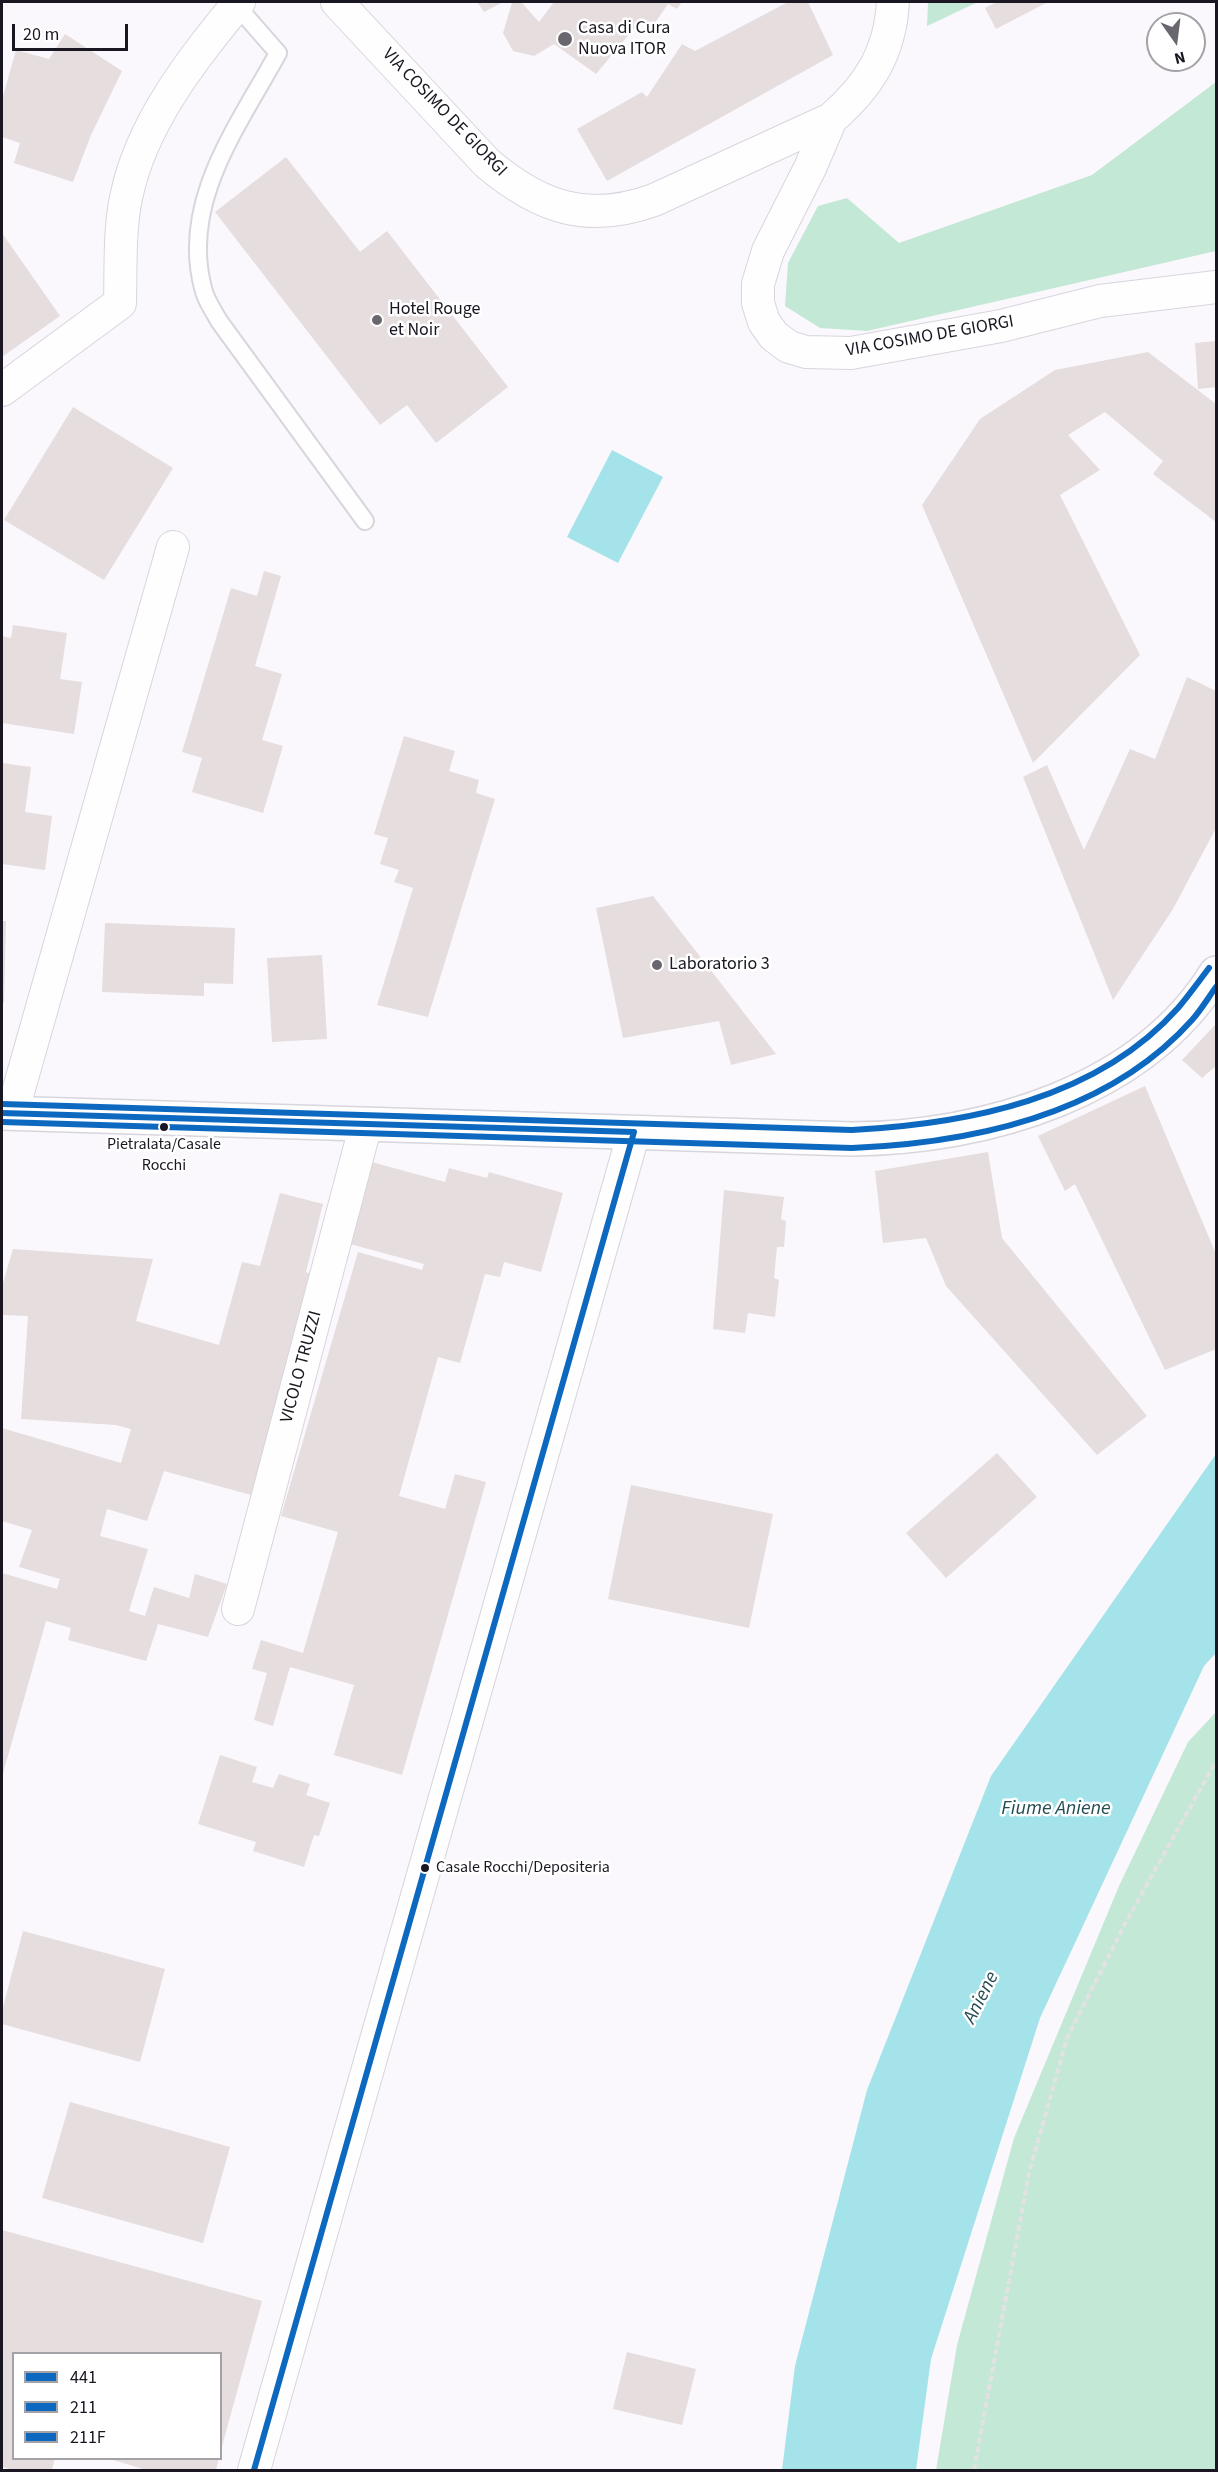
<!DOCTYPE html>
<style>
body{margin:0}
#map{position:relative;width:1218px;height:2472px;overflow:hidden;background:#faf8fc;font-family:"Source Sans 3",sans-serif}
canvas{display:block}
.frame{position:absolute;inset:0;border:3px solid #1b1722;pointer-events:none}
.legend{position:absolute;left:12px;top:2352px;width:210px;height:108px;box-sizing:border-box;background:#fff;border:2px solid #a4a2a7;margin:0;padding:8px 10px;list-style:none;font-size:18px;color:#1b1722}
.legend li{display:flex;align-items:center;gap:12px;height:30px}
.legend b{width:30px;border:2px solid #a4a2a7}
.north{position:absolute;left:1146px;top:12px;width:60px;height:60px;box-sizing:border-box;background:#fff;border:2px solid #a4a2a7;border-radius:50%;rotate:166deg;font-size:16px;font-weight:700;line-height:24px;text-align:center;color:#1b1722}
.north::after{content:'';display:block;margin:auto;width:21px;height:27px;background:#69666e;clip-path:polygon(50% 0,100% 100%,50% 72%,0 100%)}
.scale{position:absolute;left:12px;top:24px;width:116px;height:27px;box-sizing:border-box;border:3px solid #1b1722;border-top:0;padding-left:8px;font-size:18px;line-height:21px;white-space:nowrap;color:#1b1722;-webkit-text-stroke:4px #fff;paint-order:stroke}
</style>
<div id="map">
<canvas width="1218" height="2472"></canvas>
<div class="frame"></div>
<ul class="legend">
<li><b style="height:8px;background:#0c69bf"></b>441</li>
<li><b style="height:8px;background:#0c69bf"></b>211</li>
<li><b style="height:8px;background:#0c69bf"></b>211F</li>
</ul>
<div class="north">N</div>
<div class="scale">20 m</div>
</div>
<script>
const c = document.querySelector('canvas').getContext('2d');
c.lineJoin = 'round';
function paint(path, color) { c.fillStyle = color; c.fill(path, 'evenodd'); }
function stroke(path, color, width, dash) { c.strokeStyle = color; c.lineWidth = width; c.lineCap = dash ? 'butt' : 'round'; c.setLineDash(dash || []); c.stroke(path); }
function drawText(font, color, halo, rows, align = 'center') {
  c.font = font + ' "Source Sans 3",sans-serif'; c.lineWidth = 5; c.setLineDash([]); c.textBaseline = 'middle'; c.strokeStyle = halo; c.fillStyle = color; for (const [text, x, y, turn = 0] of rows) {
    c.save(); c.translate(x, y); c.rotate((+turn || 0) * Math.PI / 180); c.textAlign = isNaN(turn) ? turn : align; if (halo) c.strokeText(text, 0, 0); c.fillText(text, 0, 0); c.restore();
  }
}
paint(new Path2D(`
 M928,2H978L927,26Z
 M1216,82V251L867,331L820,328L785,306L788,263L818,206L847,198L899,243L1092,175Z
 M1216,1712V2470H936L957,2345L1014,2138L1119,1886L1188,1742Z`), '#c3e8d5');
paint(new Path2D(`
 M612,450L663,477L618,563L567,537Z
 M1216,1454V1653L1204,1666L1040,2018L931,2359L916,2470H782L795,2366L867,2090L991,1776Z`), '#a5e3ea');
paint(new Path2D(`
 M477,2H503L484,12Z
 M554,2H682L677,9L668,4L652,27L641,20L596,74L554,44L534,56L513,51L503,33L512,3H522L539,22Z
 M788,2H808L833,55L607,181L577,129L642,92L647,97L682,44L695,51Z
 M997,2H1048L996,29L985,8Z
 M65,34L122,71L91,135L73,182L14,163L20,143L2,137V100L16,50L49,59Z
 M286,157L360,252L387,231L508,387L436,443L407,405L380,425L215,212Z
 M2,233L60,316L2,357Z
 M1216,341V387L1198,389L1195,343Z
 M1148,352L1216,404V522L1153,474L1163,461L1105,412L1068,435L1100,470L1060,495L1140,655L1033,763L922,505L980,419L1055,370Z
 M73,407L173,468L104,580L4,520Z
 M264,571L281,576L255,666L282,674L262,740L283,746L263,813L192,792L202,758L182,752L231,588L257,596Z
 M13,625L67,633L60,679L82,682L74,734L2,723V636L11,638Z
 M1187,677L1216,691V828L1173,909L1113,1000L1023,777L1047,765L1084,850L1130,749L1155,759Z
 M404,736L455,751L449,771L479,780L476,793L495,799L428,1017L377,1005L413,888L394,882L399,870L380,864L388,838L374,834Z
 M2,763L31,767L25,812L52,816L45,870L2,864Z
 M653,896L776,1054L731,1065L719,1021L623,1038L596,908Z
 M2,921H6L4,1003H2Z
 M105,923L235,928L233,984L204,983V996L102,992Z
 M322,955L327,1039L272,1042L267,958Z
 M1216,1024V1066L1202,1078L1182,1060Z
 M1145,1086L1216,1254V1349L1165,1370L1075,1184L1065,1191L1038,1136Z
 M988,1152L1002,1238L1147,1416L1097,1455L946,1286L926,1238L883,1243L875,1171Z
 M368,1161L445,1182L449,1168L487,1178L489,1172L563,1193L541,1272L504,1262L500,1277L485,1274L460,1363L438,1357L399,1496L445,1509L455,1474L486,1482L402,1775L334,1755L354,1685L290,1667L273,1726L254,1720L267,1673L252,1669L261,1640L303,1653L338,1532L281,1516L358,1252L422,1270L424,1264L346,1243Z
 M724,1190L784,1197L781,1219L786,1221L784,1247H777L774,1278L779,1280L775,1317L748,1313L745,1333L713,1329Z
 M280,1193L323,1204L306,1272L313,1275L251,1495L164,1471L147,1521L107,1509L100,1536L148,1549L129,1611L145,1616L154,1587L189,1598L195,1574L227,1584L208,1637L158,1624L146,1661L68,1640L71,1628L46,1621L2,1777V1573L57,1589L60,1579L19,1567L32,1530L2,1521V1428L121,1463L131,1429L116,1425L21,1419L28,1316L2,1315V1286L13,1249L153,1259L136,1321L219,1345L242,1262L260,1266Z
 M997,1453L1037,1497L946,1578L906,1533Z
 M631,1485L773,1514L749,1628L608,1599Z
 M220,1755L257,1767L252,1782L273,1788L279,1774L310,1784L306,1795L330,1803L319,1836L314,1835L304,1867L253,1851L256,1842L198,1824Z
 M23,1931L165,1969L140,2062L2,2024V2011Z
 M70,2102L230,2147L203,2243L42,2198Z
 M2,2230L262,2301L221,2450L220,2354H14V2458H55L52,2470H13L2,2467Z
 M627,2352L696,2369L682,2425L613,2409Z
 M219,2458L216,2470H146L110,2459Z`), '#e5ddde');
const service = new Path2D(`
 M236,5L278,53C239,125 180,201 203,288C205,299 213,310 219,321L365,521`);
const minor = new Path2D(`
 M337,2L487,163C540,208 588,224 654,200L831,119C869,86 890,53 893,2
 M831,119L810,168L768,251L758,284V303L764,322L774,336L789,347L806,352L851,353L1001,326L1100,301L1216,287
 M2,390L120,303C121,268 119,232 126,198C141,123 192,60 239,2
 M12,1113L173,547
 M238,1609L366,1124
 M254,2470L634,1132`);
const tertiary = new Path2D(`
 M2,1113L852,1139C985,1138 1143,1092 1216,973`);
stroke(service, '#d8d5dd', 20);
stroke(minor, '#d8d5dd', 34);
stroke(tertiary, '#d8d5dd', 36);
stroke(new Path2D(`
 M974,2470L1029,2173L1067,2038L1126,1922L1216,1761`), '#e2e2e3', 4, [6, 3]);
stroke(service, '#fefeff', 16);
stroke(minor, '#fefeff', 32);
stroke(tertiary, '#fefeff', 33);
stroke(new Path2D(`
 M2,1113L634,1132
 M254,2470L634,1132`), '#0c69bf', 6);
stroke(new Path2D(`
 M2,1122L852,1148C972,1143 1107,1115 1192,1020C1201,1010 1208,998 1216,987`), '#0c69bf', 6);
stroke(new Path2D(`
 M2,1104L852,1130C968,1124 1097,1099 1178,1008C1189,995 1199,981 1209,968`), '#0c69bf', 6);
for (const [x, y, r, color] of [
 [565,39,8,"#69666e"],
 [377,320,6,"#69666e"],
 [657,965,6,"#69666e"],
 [164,1127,5,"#1b1722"],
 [425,1868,5,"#1b1722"]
]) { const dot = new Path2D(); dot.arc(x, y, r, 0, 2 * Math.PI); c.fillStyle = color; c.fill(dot); stroke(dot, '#fff', 2); }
drawText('16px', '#1b1722', '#fff', [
 ["Pietralata/Casale",164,1145],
 ["Rocchi",164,1166],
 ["Casale Rocchi/Depositeria",436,1868,"left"]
]);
drawText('18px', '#1b1722', '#fff', [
 ["Casa di Cura",578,29],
 ["Nuova ITOR",578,50],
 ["Hotel Rouge",389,310],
 ["et Noir",389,331],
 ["Laboratorio 3",669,965]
], 'left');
drawText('18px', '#1b1722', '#fff', [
 ["VIA COSIMO DE GIORGI",444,113,46],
 ["VIA COSIMO DE GIORGI",930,337,-10],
 ["VICOLO TRUZZI",302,1367,-75]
]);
drawText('italic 20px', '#244d52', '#fff', [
 ["Fiume Aniene",1056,1810],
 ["Aniene",982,1998,-63]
]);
</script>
